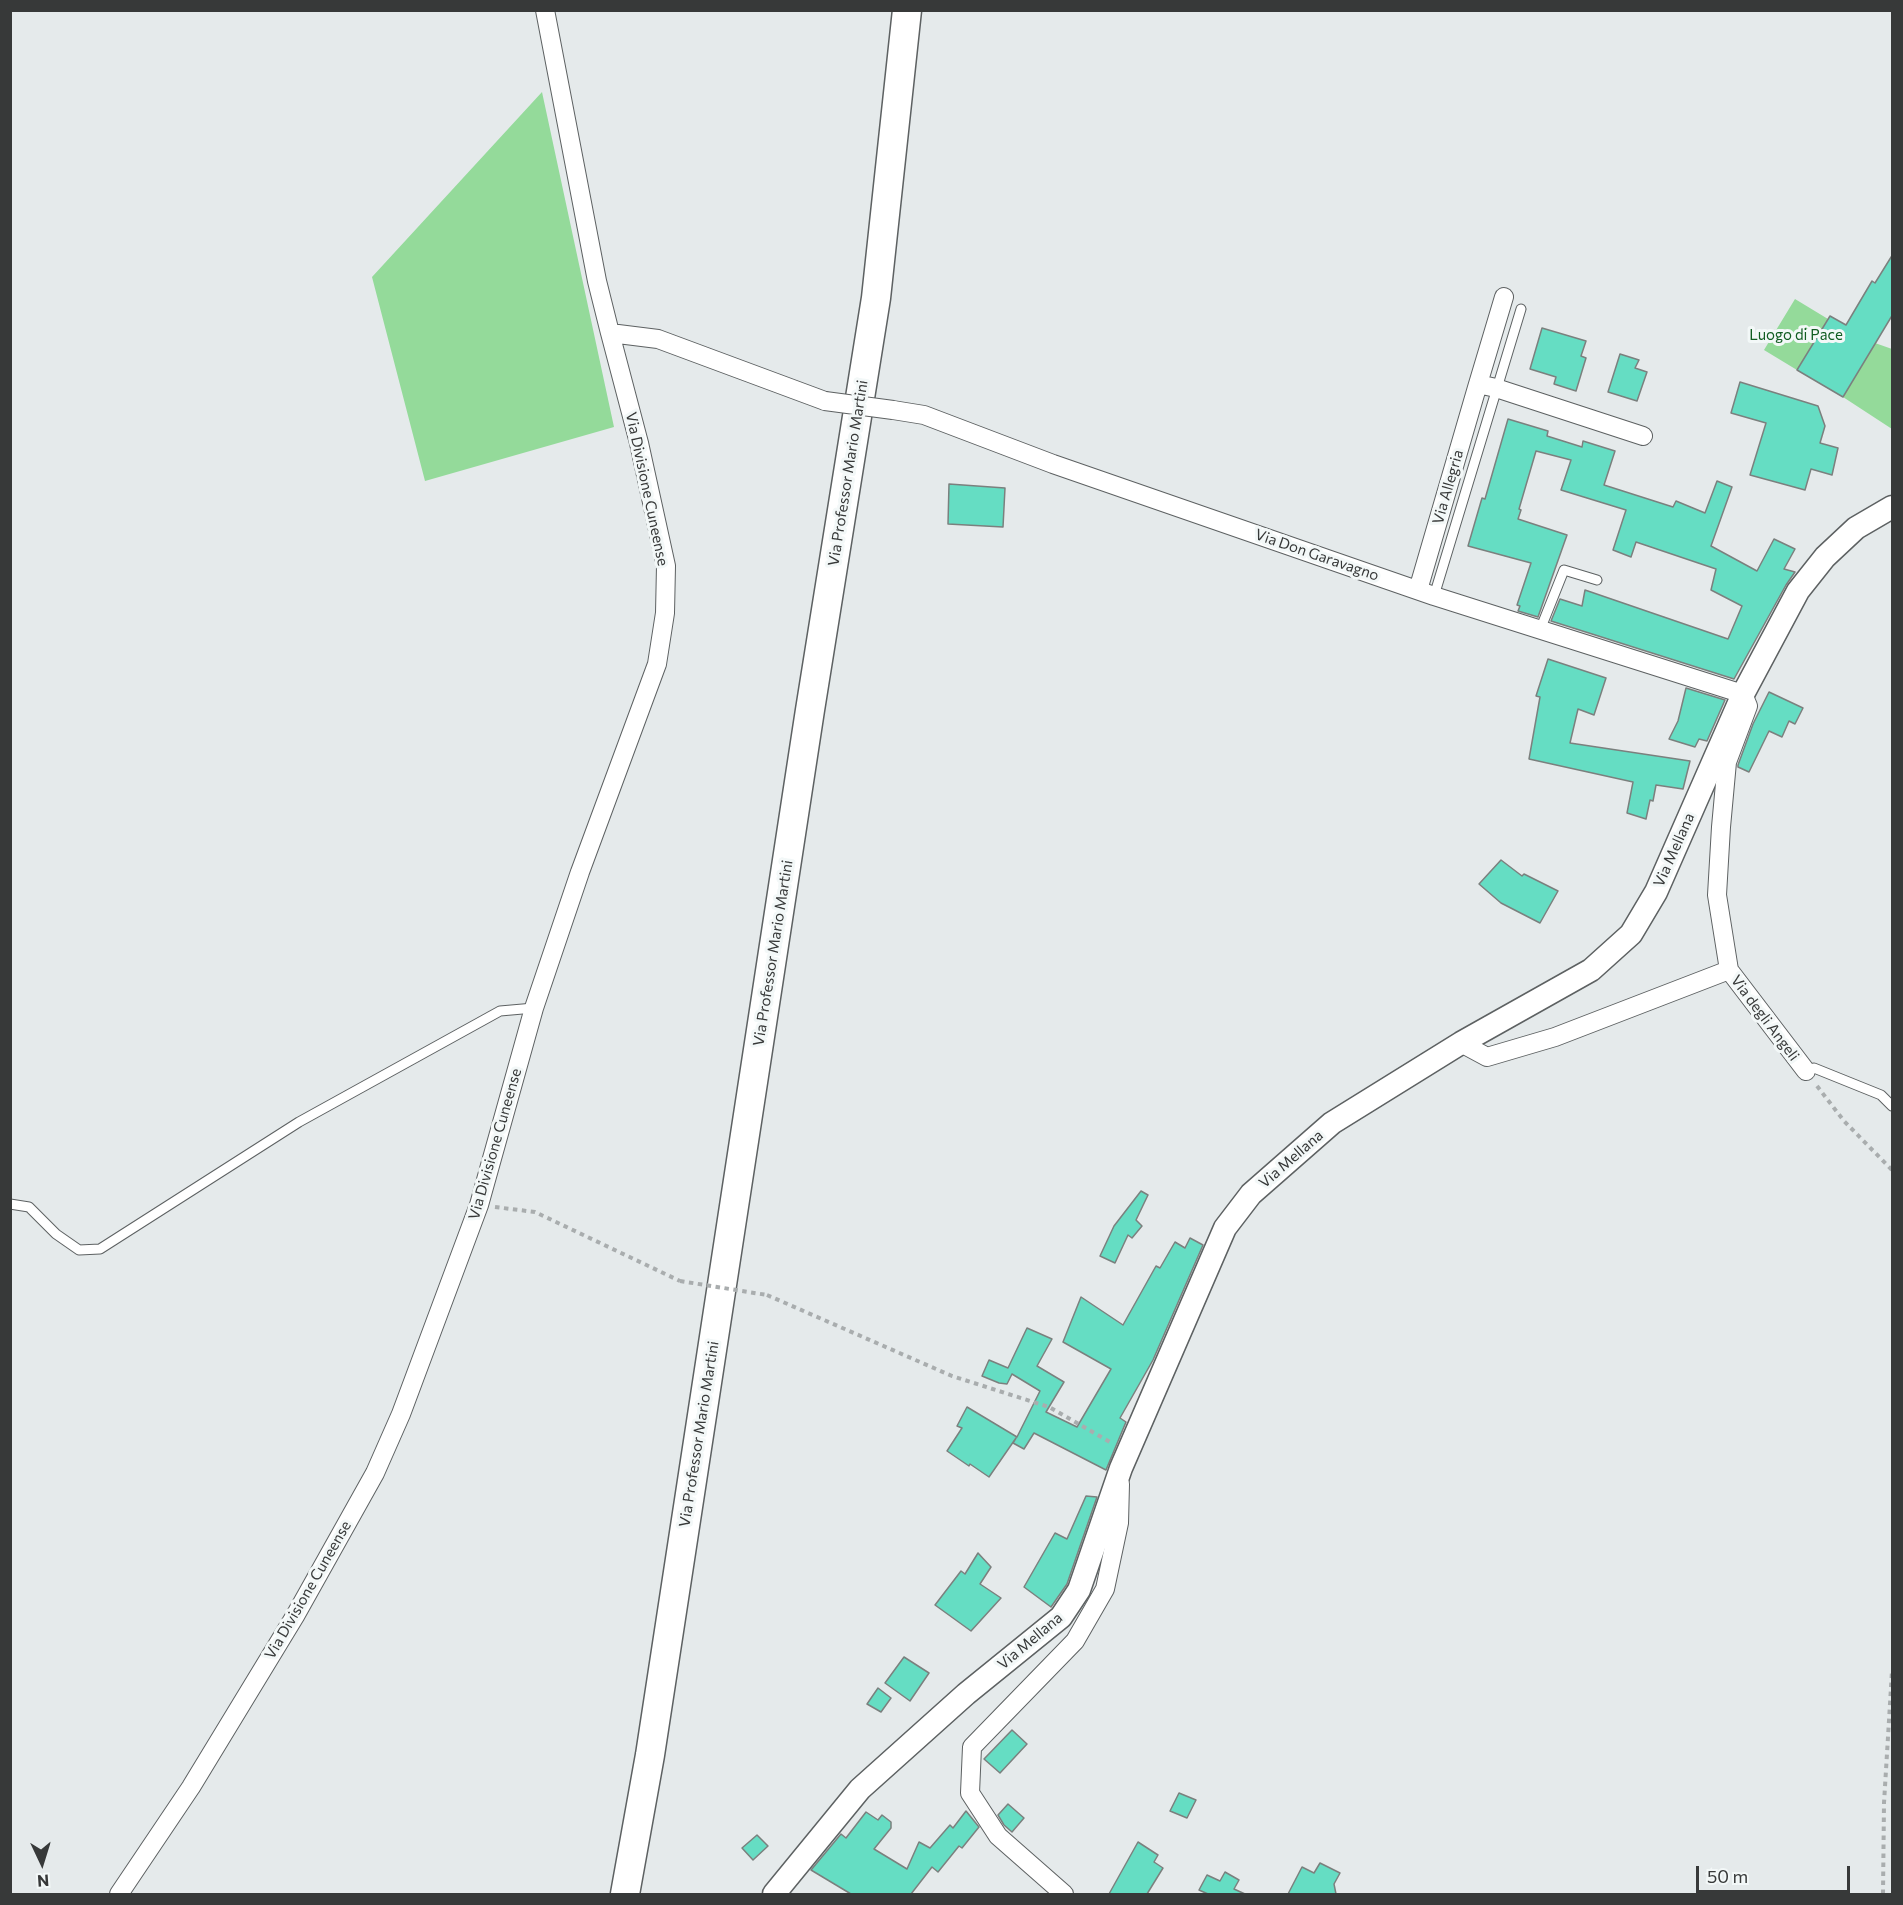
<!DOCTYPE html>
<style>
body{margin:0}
#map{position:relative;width:1903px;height:1905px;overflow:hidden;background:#e5eaeb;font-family:Commissioner,sans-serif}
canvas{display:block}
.frame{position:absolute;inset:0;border:12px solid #373939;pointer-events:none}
.north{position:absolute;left:12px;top:1833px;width:60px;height:60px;-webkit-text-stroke:4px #f3f8f8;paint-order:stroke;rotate:176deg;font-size:16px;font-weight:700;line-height:24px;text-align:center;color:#373939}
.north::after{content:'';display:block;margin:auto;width:21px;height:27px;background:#373939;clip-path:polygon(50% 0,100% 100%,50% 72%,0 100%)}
.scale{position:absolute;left:1696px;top:1866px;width:154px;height:27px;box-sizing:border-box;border:3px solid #373939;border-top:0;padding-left:8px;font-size:18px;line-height:21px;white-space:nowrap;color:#373939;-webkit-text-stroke:4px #f3f8f8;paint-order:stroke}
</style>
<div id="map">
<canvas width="1903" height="1905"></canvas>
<div class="frame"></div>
<div class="north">N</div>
<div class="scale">50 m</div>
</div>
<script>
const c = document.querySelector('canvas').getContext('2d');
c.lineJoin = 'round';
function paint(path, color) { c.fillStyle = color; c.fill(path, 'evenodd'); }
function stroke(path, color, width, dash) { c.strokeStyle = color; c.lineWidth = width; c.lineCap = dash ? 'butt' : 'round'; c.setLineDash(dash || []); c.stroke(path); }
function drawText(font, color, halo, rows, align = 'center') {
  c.font = font + ' Commissioner,sans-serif'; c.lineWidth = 6; c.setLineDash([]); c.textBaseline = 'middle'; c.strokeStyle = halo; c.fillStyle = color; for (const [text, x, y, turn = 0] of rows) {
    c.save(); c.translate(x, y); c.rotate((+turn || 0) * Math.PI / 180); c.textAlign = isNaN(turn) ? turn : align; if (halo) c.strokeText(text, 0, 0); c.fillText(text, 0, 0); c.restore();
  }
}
paint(new Path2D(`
 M542,92L614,427L425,481L372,277Z
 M1795,299L1828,319L1797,370L1764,350Z
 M1875,343L1892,349V429L1843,397Z`), '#94da9a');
const building = new Path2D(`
 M1893,254V314L1843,397L1797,370L1830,316L1846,325L1872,281L1875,283Z
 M1542,328L1586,341L1581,356L1586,358L1576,391L1554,384L1556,377L1530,369Z
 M1620,354L1639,360L1635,368L1647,372L1637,401L1608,392Z
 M1740,382L1818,406L1825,426L1820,443L1838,448L1832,475L1811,469L1805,490L1750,475L1766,423L1731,413Z
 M1508,419L1548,431L1547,436L1582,447L1583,441L1615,451L1604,485L1673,507L1676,501L1705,513L1717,481L1732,487L1711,546L1757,571L1774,539L1795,549L1784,569L1795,572L1786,585L1734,679L1551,621L1560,599L1582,606L1585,590L1728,639L1742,606L1711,590L1716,569L1636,542L1631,557L1613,550L1626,510L1561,490L1571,460L1536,451L1519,509L1521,510L1518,519L1567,535L1538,617L1518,611L1520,606L1517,605L1531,563L1468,546L1482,498L1485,499Z
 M949,484L1005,488L1003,527L948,524Z
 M1548,659L1606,678L1594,715L1578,709L1570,743L1690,761L1683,789L1656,785L1653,801L1650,800L1646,819L1627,813L1633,782L1529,759L1540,697L1536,696Z
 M1686,688L1725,700L1707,741L1699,739L1695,747L1669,739L1678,721Z
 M1769,692L1803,708L1795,724L1789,721L1782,737L1769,731L1749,772L1738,767V765L1753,724Z
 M1501,860L1522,876L1524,874L1558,891L1540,923L1501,903L1479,884Z
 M1141,1191L1148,1195L1136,1220L1142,1226L1132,1238L1128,1235L1115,1263L1100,1256L1114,1226Z
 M1190,1238L1203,1245L1153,1360L1120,1418L1126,1422L1106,1470L1034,1433L1024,1449L1013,1443L1016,1438L989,1477L970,1464L969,1466L947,1451L962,1428L957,1426L967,1407L1017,1437L1040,1391L1012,1374L1007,1384L999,1383L982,1376L989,1360L1008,1368L1027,1328L1052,1339L1037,1366L1064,1382L1046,1412L1077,1427L1111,1369L1063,1342L1081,1297L1123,1325L1156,1266L1160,1268L1175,1242L1185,1248Z
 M1086,1496L1097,1497L1067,1584L1051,1607L1024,1587L1055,1533L1067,1539Z
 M978,1553L991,1567L980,1584L1001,1598L971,1631L935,1605L961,1571L965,1574Z
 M904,1657L929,1673L910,1701L885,1683Z
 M878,1688L891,1698L881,1712L867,1704Z
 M1012,1730L1027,1744L1000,1773L984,1759Z
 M1179,1793L1196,1800L1187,1818L1170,1811Z
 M1008,1804L1024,1818L1012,1832L1004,1825L998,1815Z
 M966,1811L979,1827L962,1848L959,1846L938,1872L932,1867L911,1894H851L811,1870L841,1834L846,1838L866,1812L878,1820L882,1815L891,1822V1828L874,1849L907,1869L919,1842L930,1848L950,1825L953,1828Z
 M757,1835L768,1846L753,1860L742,1848Z
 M1138,1842L1158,1855L1154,1862L1163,1868L1147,1894H1109Z
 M1320,1863L1340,1873L1334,1884L1336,1894H1288L1302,1867L1314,1873Z
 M1225,1872L1239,1880L1234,1889L1245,1894H1208L1199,1890L1207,1875L1220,1881Z`);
paint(building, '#65ddc3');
stroke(building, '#7b807e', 1.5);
const service = new Path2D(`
 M1434,596L1521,309
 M1540,630L1564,570L1597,580
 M1806,1071L1814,1068L1881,1095L1892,1106
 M10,1204L29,1207L56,1234L79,1250L100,1249L299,1122L500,1011L534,1008`);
const minor = new Path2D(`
 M545,10L597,281L610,333L658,339L825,401
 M1478,384L1504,297
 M893,410L924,415L1053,464L1434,596L1743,694L1748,706L1727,762L1721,827L1717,895L1729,970L1806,1071
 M1418,590L1478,384L1496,388L1643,436
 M1461,1043L1487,1057L1555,1037L1729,970
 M119,1894L191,1787L295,1616L375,1473L401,1414L479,1205L534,1008L580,872L657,664L665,613L666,566L639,443L610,333
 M1064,1894L998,1836L970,1793L972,1747L1075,1641L1105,1589L1119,1523L1120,1484`);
const tertiary = new Path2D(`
 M774,1894L860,1789L966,1694L1061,1617L1079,1590L1121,1468L1225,1228L1251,1194L1332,1123L1461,1043L1591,970L1631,934L1656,892L1743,694L1798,591L1825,557L1856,528L1892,507`);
const primary = new Path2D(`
 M625,1894L650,1755L810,710L876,298L907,10`);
stroke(service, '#5d6162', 11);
stroke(minor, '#5d6162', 20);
stroke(tertiary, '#5d6162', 25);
stroke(primary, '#5d6162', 31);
stroke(new Path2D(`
 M1817,1086L1844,1121L1892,1170
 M495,1207L535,1212L680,1281
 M767,1295L952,1376L1049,1407L1110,1442
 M1883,1894L1884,1803L1892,1671`), '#a9adae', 4, [4.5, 4.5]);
stroke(service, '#fff', 9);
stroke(minor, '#fff', 18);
stroke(tertiary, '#fff', 22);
stroke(primary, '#fff', 28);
const minorBridge = new Path2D(`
 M825,401L893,410`);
stroke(minorBridge, '#5d6162', 20, []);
stroke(new Path2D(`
 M680,1281L767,1295`), '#a9adae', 4, [4.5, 4.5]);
stroke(minorBridge, '#fff', 18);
drawText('15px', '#115d22', '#f3f8f8', [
 ["Luogo di Pace",1796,335]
]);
drawText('15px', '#373939', '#f3f8f8', [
 ["Via Professor Mario Martini",848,473,-81],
 ["Via Allegria",1448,487,-74],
 ["Via Divisione Cuneense",647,489,78],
 ["Via Don Garavagno",1317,555,19],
 ["Via Mellana",1674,850,-66],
 ["Via Professor Mario Martini",773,953,-81],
 ["Via degli Angeli",1765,1018,53],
 ["Via Divisione Cuneense",495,1144,-74],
 ["Via Mellana",1291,1159,-41],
 ["Via Professor Mario Martini",699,1434,-81],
 ["Via Divisione Cuneense",308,1590,-60],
 ["Via Mellana",1030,1641,-40]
]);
</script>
